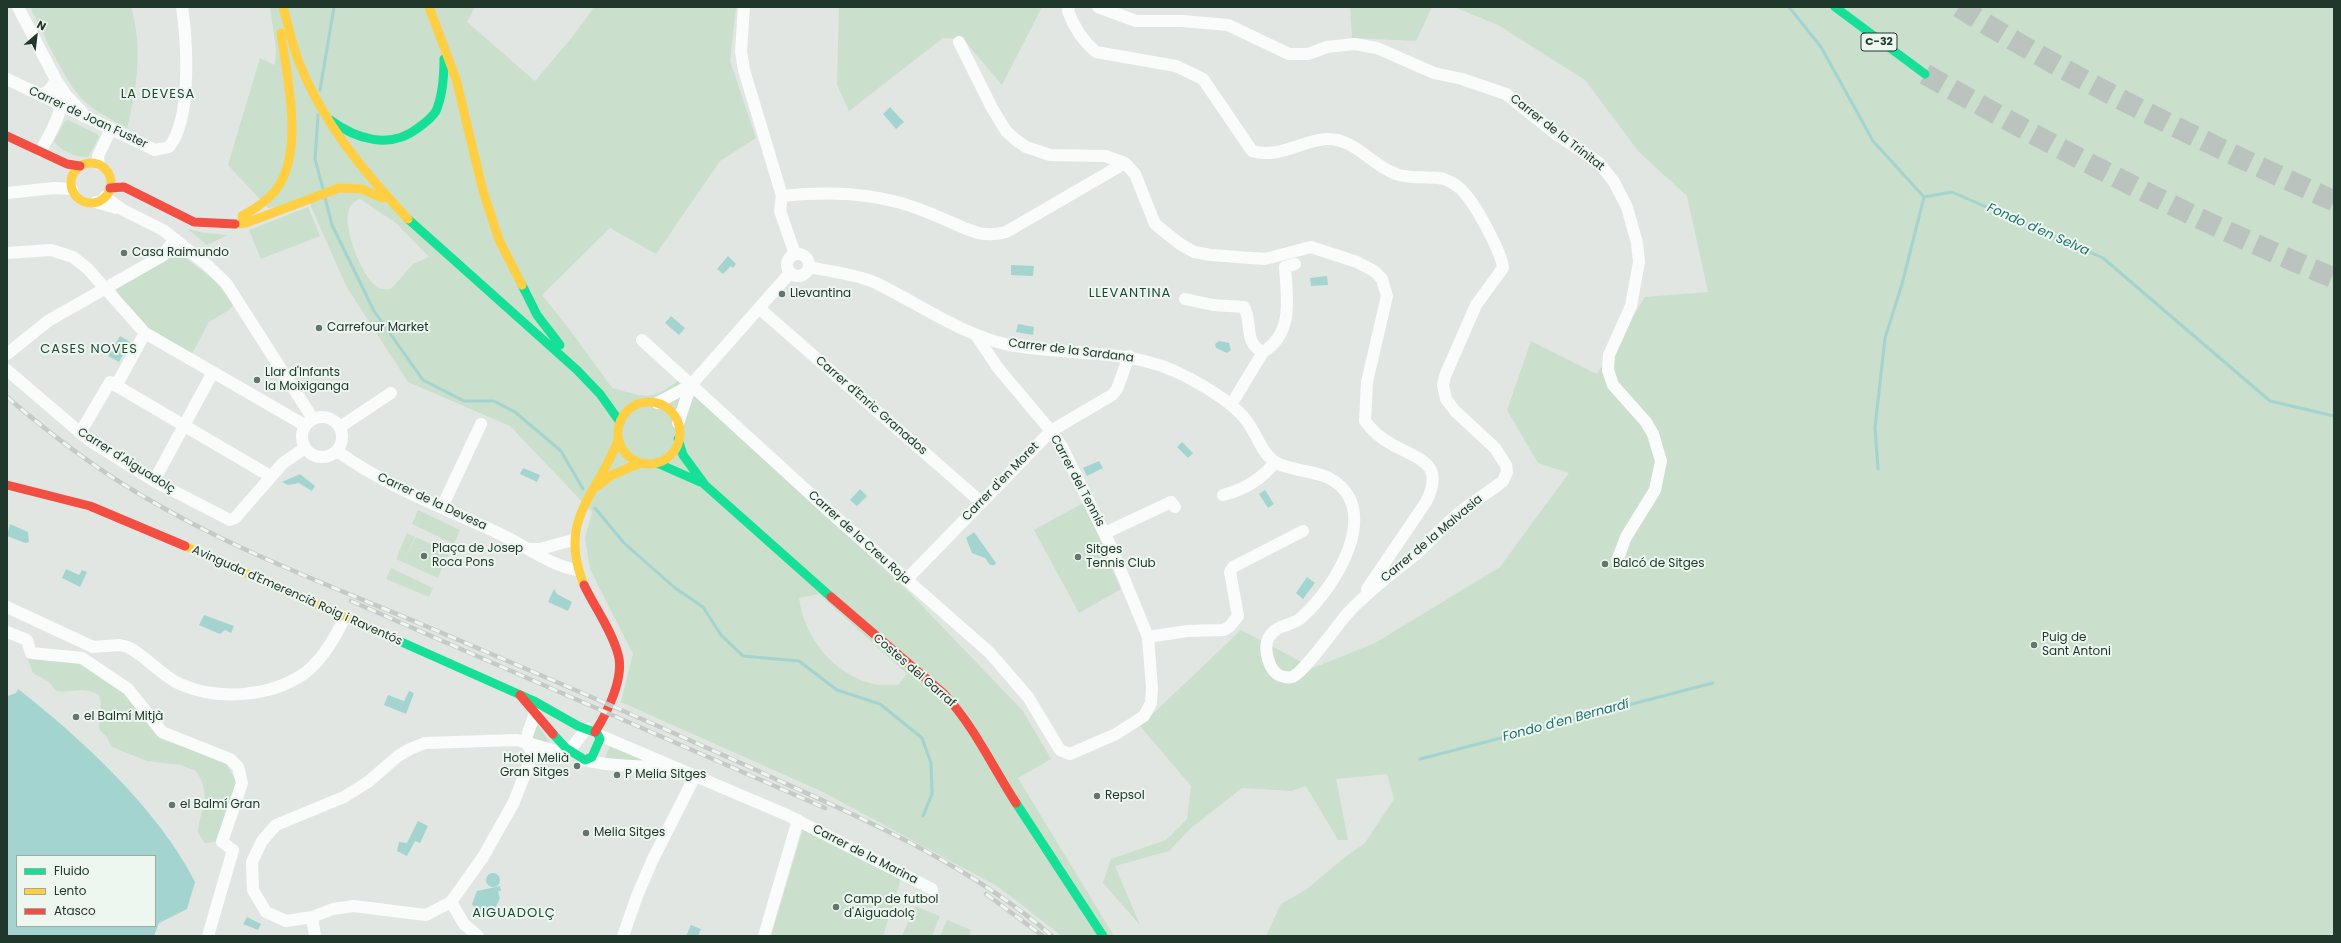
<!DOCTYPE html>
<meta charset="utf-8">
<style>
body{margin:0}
#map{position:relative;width:2341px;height:943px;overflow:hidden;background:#e1e6e3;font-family:Poppins,sans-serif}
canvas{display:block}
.frame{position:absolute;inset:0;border:8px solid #20382c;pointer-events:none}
.legend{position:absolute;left:16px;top:855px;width:140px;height:72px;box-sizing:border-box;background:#eef6f0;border:1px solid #9caaa2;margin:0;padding:5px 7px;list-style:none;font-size:12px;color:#20382c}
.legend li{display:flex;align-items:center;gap:8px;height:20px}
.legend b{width:20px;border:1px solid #9caaa2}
.north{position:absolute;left:16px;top:16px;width:40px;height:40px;-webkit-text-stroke:3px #eef6f0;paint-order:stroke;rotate:28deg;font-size:11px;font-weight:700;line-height:16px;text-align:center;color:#20382c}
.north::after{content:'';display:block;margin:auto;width:14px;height:18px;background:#20382c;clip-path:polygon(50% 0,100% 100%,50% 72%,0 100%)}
</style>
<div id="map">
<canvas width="2341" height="943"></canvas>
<div class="frame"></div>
<ul class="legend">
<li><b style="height:5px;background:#16e098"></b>Fluido</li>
<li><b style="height:5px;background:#ffcf43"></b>Lento</li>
<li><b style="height:5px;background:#f24e42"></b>Atasco</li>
</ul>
<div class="north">N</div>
</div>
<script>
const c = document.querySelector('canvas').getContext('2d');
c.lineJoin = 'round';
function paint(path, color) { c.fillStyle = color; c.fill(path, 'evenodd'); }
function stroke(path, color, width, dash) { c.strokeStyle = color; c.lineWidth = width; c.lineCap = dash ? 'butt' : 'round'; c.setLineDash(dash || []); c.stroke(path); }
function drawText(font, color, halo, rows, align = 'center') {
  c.font = font + ' Poppins,sans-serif'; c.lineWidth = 4; c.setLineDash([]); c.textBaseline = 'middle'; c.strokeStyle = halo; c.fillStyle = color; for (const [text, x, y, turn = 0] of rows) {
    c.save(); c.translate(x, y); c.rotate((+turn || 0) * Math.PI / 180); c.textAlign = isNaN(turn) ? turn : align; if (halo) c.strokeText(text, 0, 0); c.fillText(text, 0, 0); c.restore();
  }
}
paint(new Path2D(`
 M30,7H131C143,46 137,90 127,128C113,120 95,112 83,100C65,82 43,32 30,7Z
 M270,7H475L467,22L535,81L573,36L594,7H736L730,61L756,138L720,161L656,254L610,228L542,295L573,334L612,388C646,397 650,402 679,380L906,589L1023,711L1051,759L1018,778L1114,936H1062L997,886L823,792L621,702L633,654L590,569L585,538L592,512L510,426L408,382L346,286L310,204L268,208L228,165L260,58L275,65L276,49ZM360,199L396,223L429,257L413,264L391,289C385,290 381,290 376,286C362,277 342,226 349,209C351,204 355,201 360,199ZM819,594L907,674L898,685C890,684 881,686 873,684C833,674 804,637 799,598Z
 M839,7H1042L1002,85L963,39L943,38L849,111L837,85Z
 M1350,7H1432L1416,41L1352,38Z
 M1454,7H2334V936H1266L1281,904L1307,889L1345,857L1365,843L1394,799L1387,774L1336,779L1348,840H1338L1306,786L1291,791L1242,788L1191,828L1169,851L1115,866L1140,925L1103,883L1111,859L1166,840L1187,819L1191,786L1140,726L1241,630L1313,668L1375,643L1500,567L1569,473L1538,463L1507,410L1531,341L1597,374L1645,297L1708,292L1687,196L1639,152L1585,80L1498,25Z
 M68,120L97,134L99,137L88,157C76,158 61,151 54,141L65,121Z
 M308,207L320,236L261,259L249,230Z
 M188,229L205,233L228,235L207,245Z
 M179,253L213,279L234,304L229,310L209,322L192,354L147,329L120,297L116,289Z
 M1083,503L1105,545L1102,547L1121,589L1079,613L1034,530Z
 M418,510L460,530L454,544L412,524Z
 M407,533L415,537L404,561L416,537L449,553L438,578L396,559Z
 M391,568L433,588L429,597L386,579Z
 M26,654L82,661L125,692L160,739L224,760L238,784L218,841L205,843L198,833C200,807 213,797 196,771L181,765L147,761L112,747L106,736L99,729L101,704L99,695C85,686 71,693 56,691L49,682L33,673Z
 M537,724L549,741L548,742L532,739Z
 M610,746L652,763L605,758Z
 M803,829L901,879L883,936H771Z
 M915,906L940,916L932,936H902Z
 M947,920L971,930L969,936H940Z`), '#cadfcc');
paint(new Path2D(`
 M890,107L904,122L896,129L883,114Z
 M728,256L736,264L733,268L731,266L723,274L717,269Z
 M1011,265L1034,266L1033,276L1011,275Z
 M1327,276L1328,285L1311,286L1310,278Z
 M671,316L685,328L679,335L665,323Z
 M1018,324L1034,327L1033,335L1016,332Z
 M120,336L130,342L119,362L108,356Z
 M1219,341L1229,343L1231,350L1227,353L1216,348L1215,344Z
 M1182,442L1193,453L1188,458L1177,447Z
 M1099,461L1103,468L1087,476L1083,468Z
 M523,468L540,475L537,482L520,474Z
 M300,474L315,486L312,491L299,483L288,485L282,482Z
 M860,489L867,496L857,506L850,500Z
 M1265,490L1274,504L1268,508L1259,494Z
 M10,524L28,532L29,542L25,543L7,536Z
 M974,532L996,563L994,565H990L985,558L972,553L966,538Z
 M66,569L79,575L82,570L87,572L80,587L62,578Z
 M1307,577L1315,583L1303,599L1296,593Z
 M554,589L557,594L572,602L568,611L548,602Z
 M204,615L234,626L231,633L225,630L220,634L199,625Z
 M18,689C82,739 158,809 195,882L187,909L159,923L154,936H7V694L8,696L16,693ZM17,856H155V926H17Z
 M409,691L414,693L406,714L384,705L388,695L404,701Z
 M418,821L428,826L420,843L415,841L407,856L397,851L399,842L407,843Z
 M486 880a7 7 0 1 1 14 0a7 7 0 1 1-14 0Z
 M500,886L501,891H498L500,898L496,907L487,917H480L472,904L477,891Z
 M247,917L261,924L258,930L243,924Z
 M691,925L701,929L698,936H686Z`), '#a3d4d0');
stroke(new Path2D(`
 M1789,7L1821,47L1873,141L1924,197L1952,192L2103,258L2270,401L2334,416
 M320,90L334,7
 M318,115L315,159L323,189
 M325,198L332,225L374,311L423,380L464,401H494L515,412L561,451L583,489
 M1878,469L1875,427L1885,338L1902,284L1924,197
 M595,508L624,543L675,588L703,607L721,635L743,656L799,661L837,690L880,704L922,738L931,763L932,794L923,816
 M1420,759L1713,683`), '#a3d4d0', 3);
stroke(new Path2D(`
 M1959,7C2078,83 2206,143 2334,201
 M1925,74C2057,149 2193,220 2334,278`), '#bac3be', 21, [21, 10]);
stroke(new Path2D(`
 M18,7L56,80L49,91L40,95
 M744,7L741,51L744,70L782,196L780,211L795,254
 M1098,7L1136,21H1183L1228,25L1289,54H1308L1327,47L1354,44L1377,48L1434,73L1462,79L1506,94L1556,134L1599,163L1614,182L1627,207L1637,243L1639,262L1631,306L1609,355L1608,370L1613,385L1646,422L1653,434L1661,461L1655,490L1626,537L1617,561
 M959,42L992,108L1006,131L1016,140L1026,147L1050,155L1105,156L1125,163L1135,174L1155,224L1180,244L1194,252L1211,255L1265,259L1311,247L1357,262L1374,271L1382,279L1387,296L1367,382L1365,421C1372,431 1382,439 1393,445C1421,460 1445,464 1426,502L1367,589
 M7,79L155,150L169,147C192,119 187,41 182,7
 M41,151C54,124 68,110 56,80L66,95L82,112
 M99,164L98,156L111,129
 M7,193L54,188L72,189
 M782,196C820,192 860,192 897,202C913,206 930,213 946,220C967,229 982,239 1006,232L1125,163
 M105,197L123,210L163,230L206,264L226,283L313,419
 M96,202L116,208
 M7,253L51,250L73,257L87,268L145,333L301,423L304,429
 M787 265a11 11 0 1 1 22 0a11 11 0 1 1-22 0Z
 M810,267C831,272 856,274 876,283C919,304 962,335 1009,345C1070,357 1129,346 1187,377C1206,387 1232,402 1246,420C1256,432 1261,453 1275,462C1290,471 1312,470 1329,478C1385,508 1335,588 1302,617C1292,627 1278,623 1269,637C1263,647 1268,671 1281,676C1283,677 1290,678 1292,677C1304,673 1337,625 1348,613C1368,591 1393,573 1416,554C1429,543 1440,529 1453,518C1468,504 1487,494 1503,481L1507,472L1506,465L1495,448L1455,411L1446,399L1443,385L1445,376L1476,305L1503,268C1502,253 1476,206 1466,195C1461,188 1452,182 1444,179C1428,175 1411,180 1396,174C1371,165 1355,138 1326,139C1301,141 1278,159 1252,151L1203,79L1176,66L1096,52C1083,41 1074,28 1068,11L1069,7
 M1185,299L1213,305L1244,307C1253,323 1243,343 1263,352
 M760,309L981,502
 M642,340L830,512L990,653L1028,697L1060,750L1070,754L1116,734L1144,716L1151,703L1152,688L1148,637L1111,547L1062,447L1051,431L998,368L976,335
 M7,354L48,321L162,256L175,239
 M7,370L90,441L154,481L230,520L235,518L283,463L305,448
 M116,386L145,333
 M657,403L691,385L790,273
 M1231,405L1263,352C1294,333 1287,298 1285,267L1295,264
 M302 437a20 20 0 1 1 40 0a20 20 0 1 1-40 0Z
 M678,423L691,385
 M340,427L391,393
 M80,433L110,382L270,476
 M337,451C387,487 445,508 500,534C524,545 551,566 577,570
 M154,481L213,372
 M1223,495C1243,490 1262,479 1275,462
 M442,507L481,424
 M1105,533L1171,502L1175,507
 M530,549H540L573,540
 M906,580L1051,431L1112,395L1117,389L1129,356
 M7,607L93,647L120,645L128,647C147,657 162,676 180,684C218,701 271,697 305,673C322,660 336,636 345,617
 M7,632L27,640L31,653L82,658L128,689L162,732L230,759L238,767L242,783L222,842L233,850L208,936
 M1148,637L1187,631L1224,630L1230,626L1238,616L1230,572L1233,567L1303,531
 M599,735L787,815L932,889
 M527,742L531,752V758L514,802L483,857L451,902L426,915L353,906L333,909L312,917L286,921L266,912L253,890L252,862L262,841L276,825L344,797L368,782L398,756L410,749L425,743L517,740L559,752C574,753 577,737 587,729
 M527,742C525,730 536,722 534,709
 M585,760C612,768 640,764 668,769
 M451,902L464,924L478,936
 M312,917L315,936
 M623,936L637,896L652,861L695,776
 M764,936L798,820`), '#fafbfb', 12);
stroke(new Path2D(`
 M1835,7L1925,74
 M330,120C356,139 390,150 418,128C425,123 432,118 436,111C443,95 444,76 444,59
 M408,219L577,370L600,394L620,422
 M522,285L537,315L560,345
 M678,439L683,455L705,485L831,597
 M657,463L700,482
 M397,640L534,701L578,726L597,733L600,739L592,757L585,760L566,748L553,734
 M1016,803L1103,936`), '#16e098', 9);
stroke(new Path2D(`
 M283,7C288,24 292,43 298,60C322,122 363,171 408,219
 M429,7L456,79L483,191L499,240L522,285
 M71 183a20 20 0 1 1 40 0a20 20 0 1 1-40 0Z
 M242,216C255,209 269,200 278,187C304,148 287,77 281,33
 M235,224L246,223L339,188L362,189L382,198
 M618 433a31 31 0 1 1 62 0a31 31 0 1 1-62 0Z
 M598,486L612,475L640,463
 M185,546L397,640
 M584,585C557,518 597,497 618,440`), '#ffcf43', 9);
stroke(new Path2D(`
 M7,136L67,164L80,166
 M110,188L124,187L194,222L235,224
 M7,485L90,506L185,546
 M584,585C595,608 611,629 618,654C625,677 607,713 595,732
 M831,597L944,694C974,726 992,766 1016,803
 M520,695L553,734`), '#f24e42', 9);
const rail = new Path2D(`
 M7,397C49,433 93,467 141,495C229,548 326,584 421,624C541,675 661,726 780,781C875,824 972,867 1052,936
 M351,601L825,808
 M986,894L1043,936`);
stroke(rail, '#c5c9c7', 4.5);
stroke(rail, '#eef6f0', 3, [9]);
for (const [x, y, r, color] of [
 [124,253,4,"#64756c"],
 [782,294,4,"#64756c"],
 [319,328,4,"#64756c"],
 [257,380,4,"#64756c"],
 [424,556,4,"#64756c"],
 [1078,557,4,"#64756c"],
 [1605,564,4,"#64756c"],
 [2034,645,4,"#64756c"],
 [76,717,4,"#64756c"],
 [577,766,4,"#64756c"],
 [617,775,4,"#64756c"],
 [1097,796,4,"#64756c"],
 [172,805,4,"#64756c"],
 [586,833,4,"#64756c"],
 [836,907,4,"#64756c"]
]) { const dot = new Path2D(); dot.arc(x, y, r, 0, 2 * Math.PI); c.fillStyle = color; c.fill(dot); stroke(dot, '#eef6f0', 1.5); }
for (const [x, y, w] of [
 [1879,42,36]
]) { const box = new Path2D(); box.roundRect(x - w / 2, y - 9, w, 18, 3); c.fillStyle = '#eef6f0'; c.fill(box); stroke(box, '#20382c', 1); }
drawText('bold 11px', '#20382c', null, [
 ["C-32",1879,42]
]);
drawText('12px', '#20382c', '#eef6f0', [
 ["Carrer de Joan Fuster",88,118,25],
 ["Carrer de la Trinitat",1557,133,38],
 ["Carrer de la Sardana",1071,351,7],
 ["Carrer d'Enric Granados",871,406,41],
 ["Carrer d'Aiguadolç",126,461,32],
 ["Carrer del Tennis",1077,481,62],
 ["Carrer d'en Moret",1001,482,-46],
 ["Carrer de la Devesa",432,502,25],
 ["Carrer de la Creu Roja",859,538,42],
 ["Carrer de la Malvasia",1432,539,-40],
 ["Avinguda d'Emerencià Roig i Raventós",297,596,24],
 ["Costes del Garraf",914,671,41],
 ["Carrer de la Marina",865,855,27]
]);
drawText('12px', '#20382c', '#eef6f0', [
 ["Casa Raimundo",132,253],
 ["Llevantina",790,294],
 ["Carrefour Market",327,328],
 ["Llar d'Infants",265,373],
 ["la Moixiganga",265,387],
 ["Plaça de Josep",432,549],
 ["Roca Pons",432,563],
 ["Sitges",1086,550],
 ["Tennis Club",1086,564],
 ["Balcó de Sitges",1613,564],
 ["Puig de",2042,638],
 ["Sant Antoni",2042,652],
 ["el Balmí Mitjà",84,717],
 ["Hotel Melià",569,759,"right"],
 ["Gran Sitges",569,773,"right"],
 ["P Melia Sitges",625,775],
 ["Repsol",1105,796],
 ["el Balmí Gran",180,805],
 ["Melia Sitges",594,833],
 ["Camp de futbol",844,900],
 ["d'Aiguadolç",844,914]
], 'left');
c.letterSpacing = '1px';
drawText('13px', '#1d4935', '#eef6f0', [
 ["LA DEVESA",158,95],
 ["LLEVANTINA",1130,294],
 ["CASES NOVES",89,350],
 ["AIGUADOLÇ",514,914]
]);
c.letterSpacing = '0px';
drawText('italic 13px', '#1e716c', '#eef6f0', [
 ["Fondo d'en Selva",2038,230,24],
 ["Fondo d'en Bernardí",1566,721,-15]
]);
</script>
